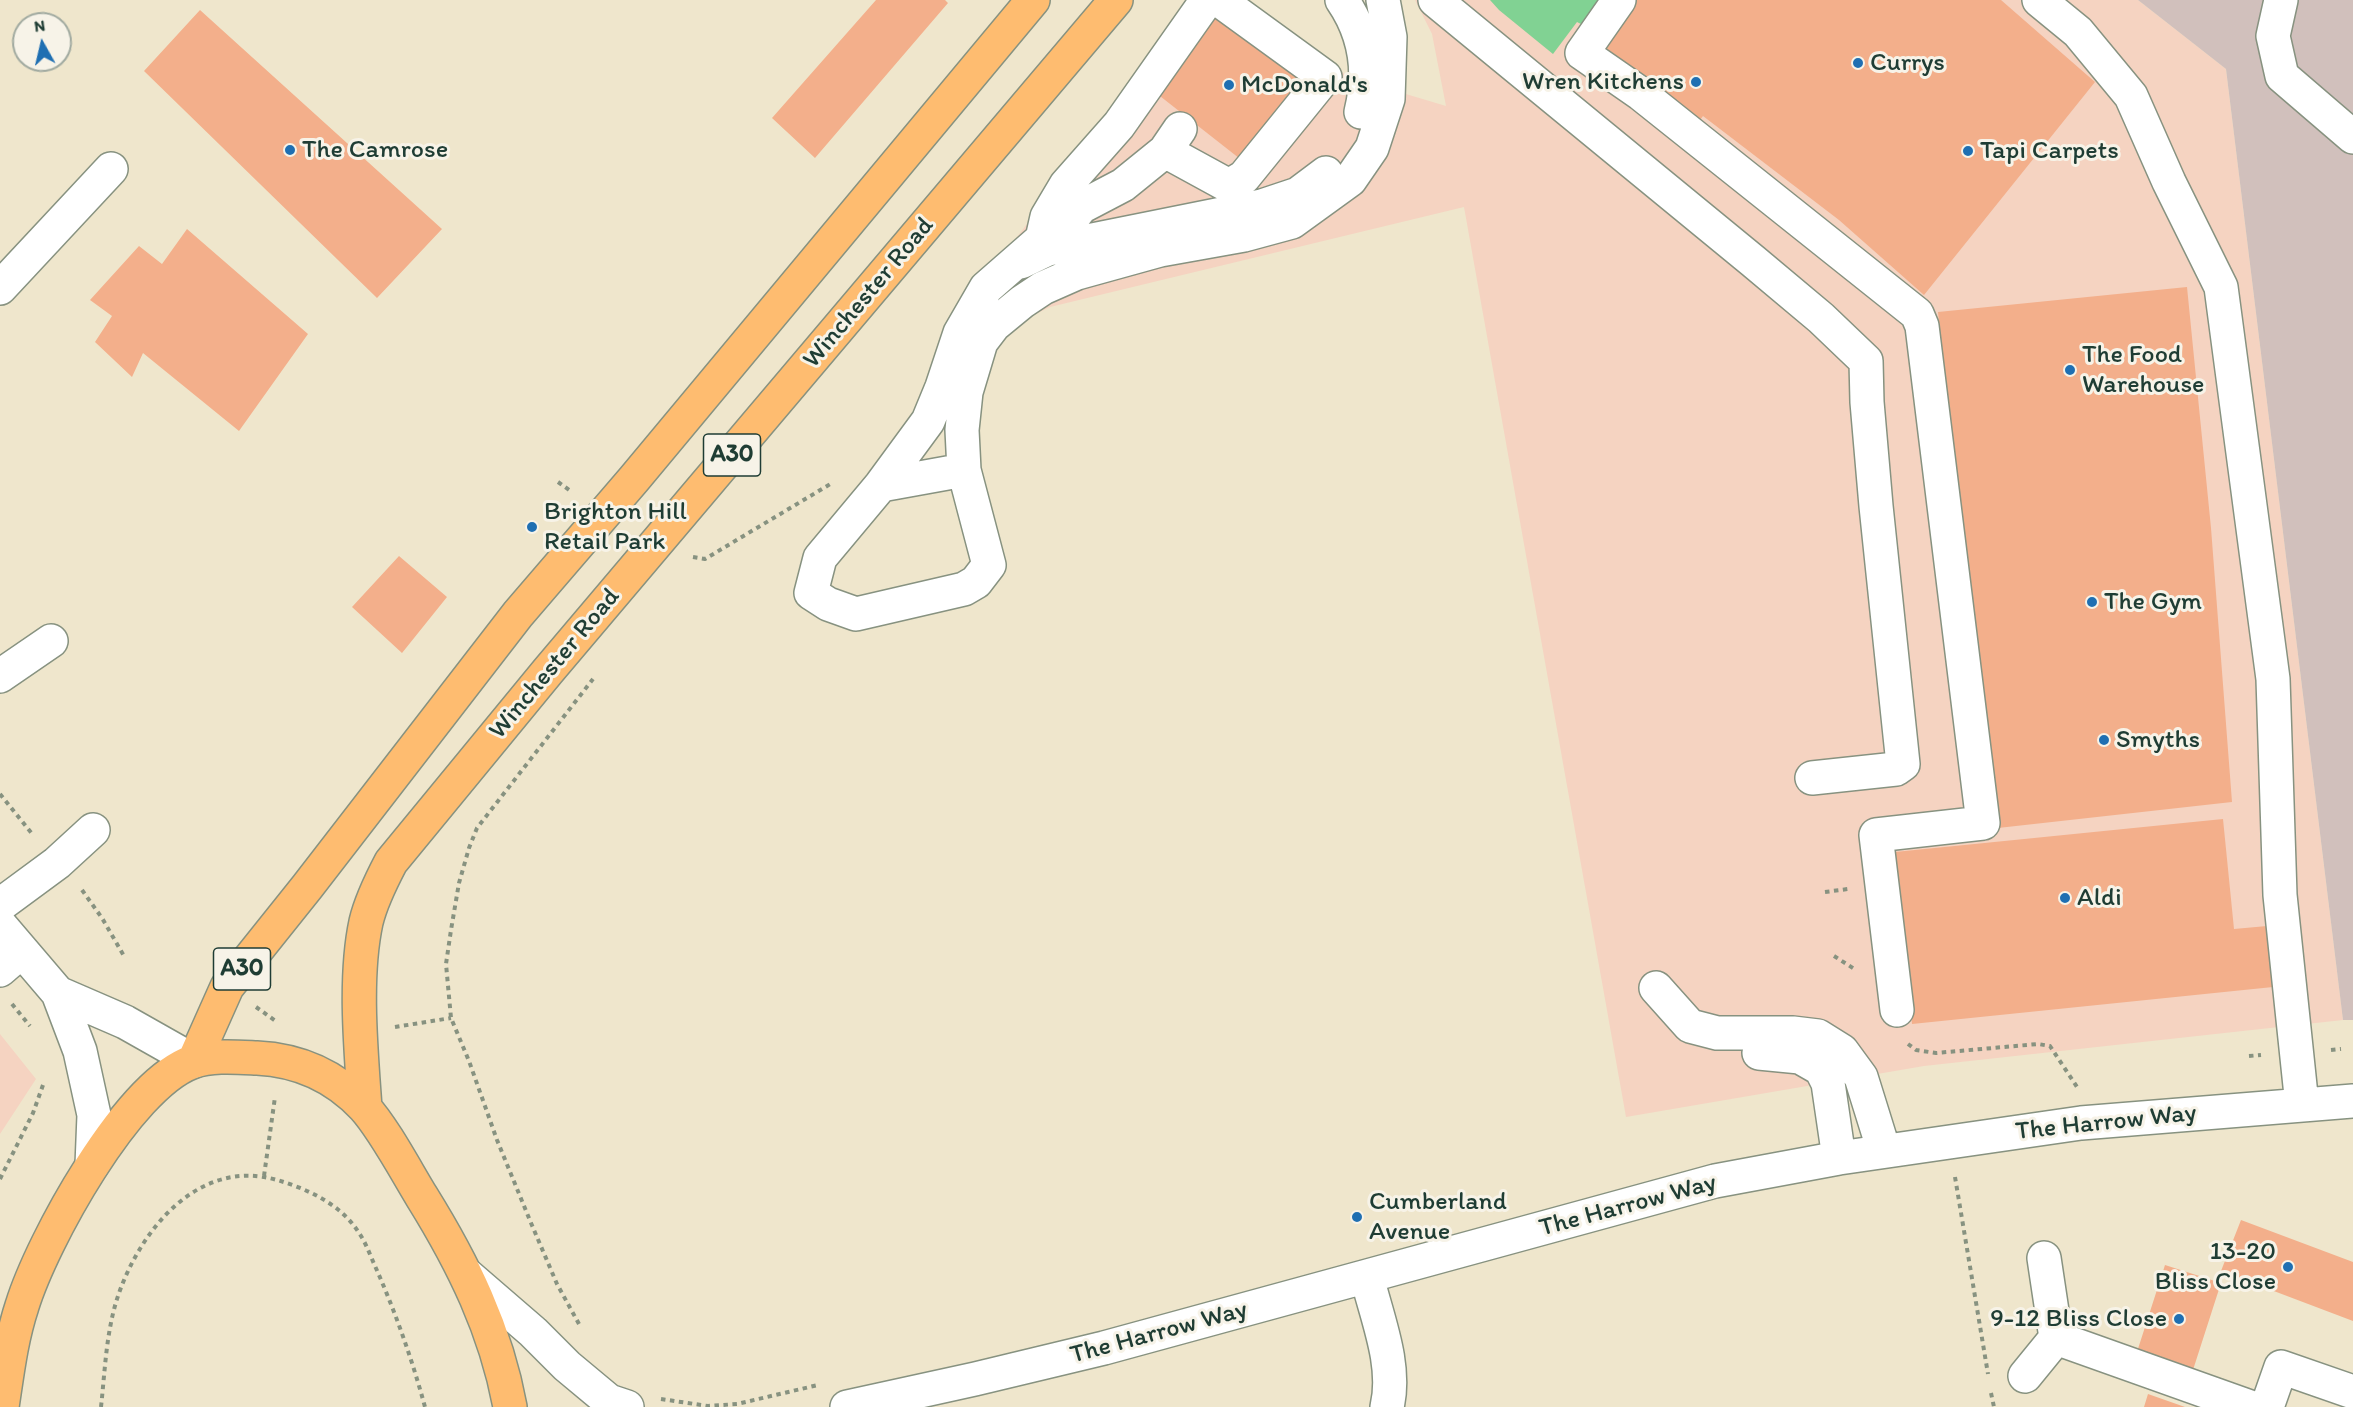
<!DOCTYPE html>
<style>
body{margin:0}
#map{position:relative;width:2353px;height:1407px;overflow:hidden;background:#efe6cc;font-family:Itim,sans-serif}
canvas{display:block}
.north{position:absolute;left:12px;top:12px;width:60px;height:60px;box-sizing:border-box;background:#f7f3e8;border:2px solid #a1aaa0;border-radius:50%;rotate:352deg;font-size:16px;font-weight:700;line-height:24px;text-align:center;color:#1f3d34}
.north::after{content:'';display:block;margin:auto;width:21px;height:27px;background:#1f6fb2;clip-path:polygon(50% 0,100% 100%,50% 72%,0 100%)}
</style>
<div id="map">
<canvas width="2353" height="1407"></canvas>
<div class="north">N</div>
</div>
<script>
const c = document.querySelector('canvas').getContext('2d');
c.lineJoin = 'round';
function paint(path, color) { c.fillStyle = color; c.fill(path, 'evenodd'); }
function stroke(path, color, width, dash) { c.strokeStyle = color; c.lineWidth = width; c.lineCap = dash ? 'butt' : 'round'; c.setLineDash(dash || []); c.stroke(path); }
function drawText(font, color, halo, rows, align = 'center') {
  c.font = font + ' Itim,sans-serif'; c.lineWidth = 6; c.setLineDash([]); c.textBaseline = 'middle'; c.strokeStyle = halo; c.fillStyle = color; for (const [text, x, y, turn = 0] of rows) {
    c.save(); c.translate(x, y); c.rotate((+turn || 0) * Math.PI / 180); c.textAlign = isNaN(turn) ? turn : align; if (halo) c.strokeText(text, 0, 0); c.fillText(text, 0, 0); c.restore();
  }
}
paint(new Path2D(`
 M1197,0H1234L1349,77L1446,106L1432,34L1415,0H2138L2226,69L2343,1020L1924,1066L1626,1117L1464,207L1050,307L932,365L967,303Z
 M0,1034L36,1079L0,1134Z`), '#f5d3c1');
paint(new Path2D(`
 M2138,0H2353V1020H2343L2226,69Z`), '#d1c0bc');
paint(new Path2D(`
 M1490,0H1613L1589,28L1577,22L1553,54L1499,10Z`), '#81d293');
paint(new Path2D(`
 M876,0H945L948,3L815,158L772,118Z
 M1632,0H2001L2095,82L1924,295L1839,220L1703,116L1690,133L1589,53Z
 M1213,9L1307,82L1244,162L1151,89Z
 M200,10L442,229L377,298L144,71Z
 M187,229L308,334L239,431L143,353L132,377L95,342L112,316L90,300L139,246L162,264Z
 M2187,287L2211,528L2232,802L1989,829L1938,312Z
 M399,556L447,597L402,653L352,607Z
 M2223,819L2234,929L2267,926L2273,987L1912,1024L1895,852Z
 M2241,1220L2353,1262V1321L2221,1271Z
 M2165,1265L2221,1283L2192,1373L2136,1355Z
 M2148,1394L2185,1407H2144Z`), '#f3af8b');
const minor = new Path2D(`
 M1207,0L1119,125L1066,185L1047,217L1042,239L986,288L960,333L942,387L928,421L881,485L820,558L811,593L828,604L856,614L964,589L976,582L989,565L964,470L962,430L966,392L981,342L994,325L1022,302L1043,288L1077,273L1160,250L1244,235L1292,222L1350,180L1372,148L1388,99L1390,37L1383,0
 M1342,0C1366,35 1371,72 1361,112
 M1435,0L1753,261L1821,318L1866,361L1867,402L1876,506L1903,764L1896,769L1812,778
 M1619,0L1582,53L1641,94L1917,314L1922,326L1983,823L1876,835L1897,1010
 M2039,0L2078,32L2131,96L2169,182L2221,287L2273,679L2280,895L2302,1105
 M2281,0L2273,36L2282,76L2353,137
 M1165,151L1229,186L1244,177L1325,77L1219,0
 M1051,245L1081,207L1123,185L1165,151L1180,129
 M1021,262L1048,249L1262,206L1298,194L1326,173
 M0,288L111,169
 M881,485L964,470
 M0,676L51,641
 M0,905L57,863L93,830
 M0,925L58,993L80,1051L94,1115L92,1165
 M0,970L22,951
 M1656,988L1690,1026L1717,1033H1793L1818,1036L1842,1051L1861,1077L1884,1151
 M58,993L125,1022L194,1061
 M1759,1053L1800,1057L1821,1069L1828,1083L1839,1158
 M2044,1258L2056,1338
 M467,1275L533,1332L567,1366L609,1401L627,1407
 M1367,1277C1377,1318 1397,1365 1387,1407
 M2025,1376L2056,1338L2250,1407
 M847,1407L975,1379L1104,1348L1715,1181L1839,1158L2081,1123L2353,1101
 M2267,1407L2281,1367L2353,1392`);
const major = new Path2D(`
 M194,1061L227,987L307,887L518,614L634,479L1033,0
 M365,1108C361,1051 354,978 366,922C371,901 381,881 391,862L548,671L1116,0
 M2,1407C7,1374 11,1339 22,1306C42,1241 127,1086 192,1062C211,1055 236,1057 257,1058C298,1060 335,1076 364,1107C384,1129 406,1171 422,1197C463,1263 496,1330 510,1407`);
stroke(minor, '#879280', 36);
stroke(major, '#879280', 36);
stroke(new Path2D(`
 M558,482L572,492
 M693,557L705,559L832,483
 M0,794L33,835
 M82,890L102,918L124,956
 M1825,892L1848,889
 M1834,956L1856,970
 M12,1004L30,1026
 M256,1007L277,1022
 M395,1027L451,1018
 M1908,1044L1916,1050L1936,1053L2038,1044L2050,1046L2077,1087
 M2331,1050L2341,1049
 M2249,1056L2261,1055
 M264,1176L275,1097
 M1955,1177L1988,1374
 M0,1179L33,1113L43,1085
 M579,1324L557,1284L531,1223L497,1140L469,1061L451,1018L446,964L451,930L459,883L469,848L477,828L593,679
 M1991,1393L1994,1407
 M661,1399L708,1406L737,1404L818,1385
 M101,1407C105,1371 106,1334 117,1299C139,1231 198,1157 277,1180C308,1189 342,1205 359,1233C366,1243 370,1255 375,1266C395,1311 412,1359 425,1407`), '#879280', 4, [4.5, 4.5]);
stroke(minor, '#fff', 33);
stroke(major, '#febc70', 33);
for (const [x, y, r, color] of [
 [1858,63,6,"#1f6fb2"],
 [1696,82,6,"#1f6fb2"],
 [1229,85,6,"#1f6fb2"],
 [290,150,6,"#1f6fb2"],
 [1968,151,6,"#1f6fb2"],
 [2070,370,6,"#1f6fb2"],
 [532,527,6,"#1f6fb2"],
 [2092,602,6,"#1f6fb2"],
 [2104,740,6,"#1f6fb2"],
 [2065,898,6,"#1f6fb2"],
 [1357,1217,6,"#1f6fb2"],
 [2288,1267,6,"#1f6fb2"],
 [2179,1319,6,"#1f6fb2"]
]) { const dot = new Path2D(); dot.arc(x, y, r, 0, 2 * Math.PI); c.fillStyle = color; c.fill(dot); stroke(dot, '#f7f3e8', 2); }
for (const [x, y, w] of [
 [732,455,57],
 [242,969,57]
]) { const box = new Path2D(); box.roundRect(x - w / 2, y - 21, w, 42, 4.5); c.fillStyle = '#f7f3e8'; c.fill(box); stroke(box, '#1f3d34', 1.5); }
drawText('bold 24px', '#1f3d34', null, [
 ["A30",732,455],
 ["A30",242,969]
]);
drawText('26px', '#1f3d34', '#f7f3e8', [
 ["Currys",1870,63],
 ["Wren Kitchens",1684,82,"right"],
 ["McDonald's",1241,85],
 ["The Camrose",302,150],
 ["Tapi Carpets",1980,151],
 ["The Food",2082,355],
 ["Warehouse",2082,385],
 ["Brighton Hill",544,512],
 ["Retail Park",544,542],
 ["The Gym",2104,602],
 ["Smyths",2116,740],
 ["Aldi",2077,898],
 ["Cumberland",1369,1202],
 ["Avenue",1369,1232],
 ["13-20",2276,1252,"right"],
 ["Bliss Close",2276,1282,"right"],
 ["9-12 Bliss Close",2167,1319,"right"]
], 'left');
drawText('26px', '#1f3d34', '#f7f3e8', [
 ["Winchester Road",869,293,-50],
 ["Winchester Road",555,664,-50],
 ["The Harrow Way",2106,1123,-6],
 ["The Harrow Way",1628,1206,-15],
 ["The Harrow Way",1159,1333,-15]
]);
</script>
